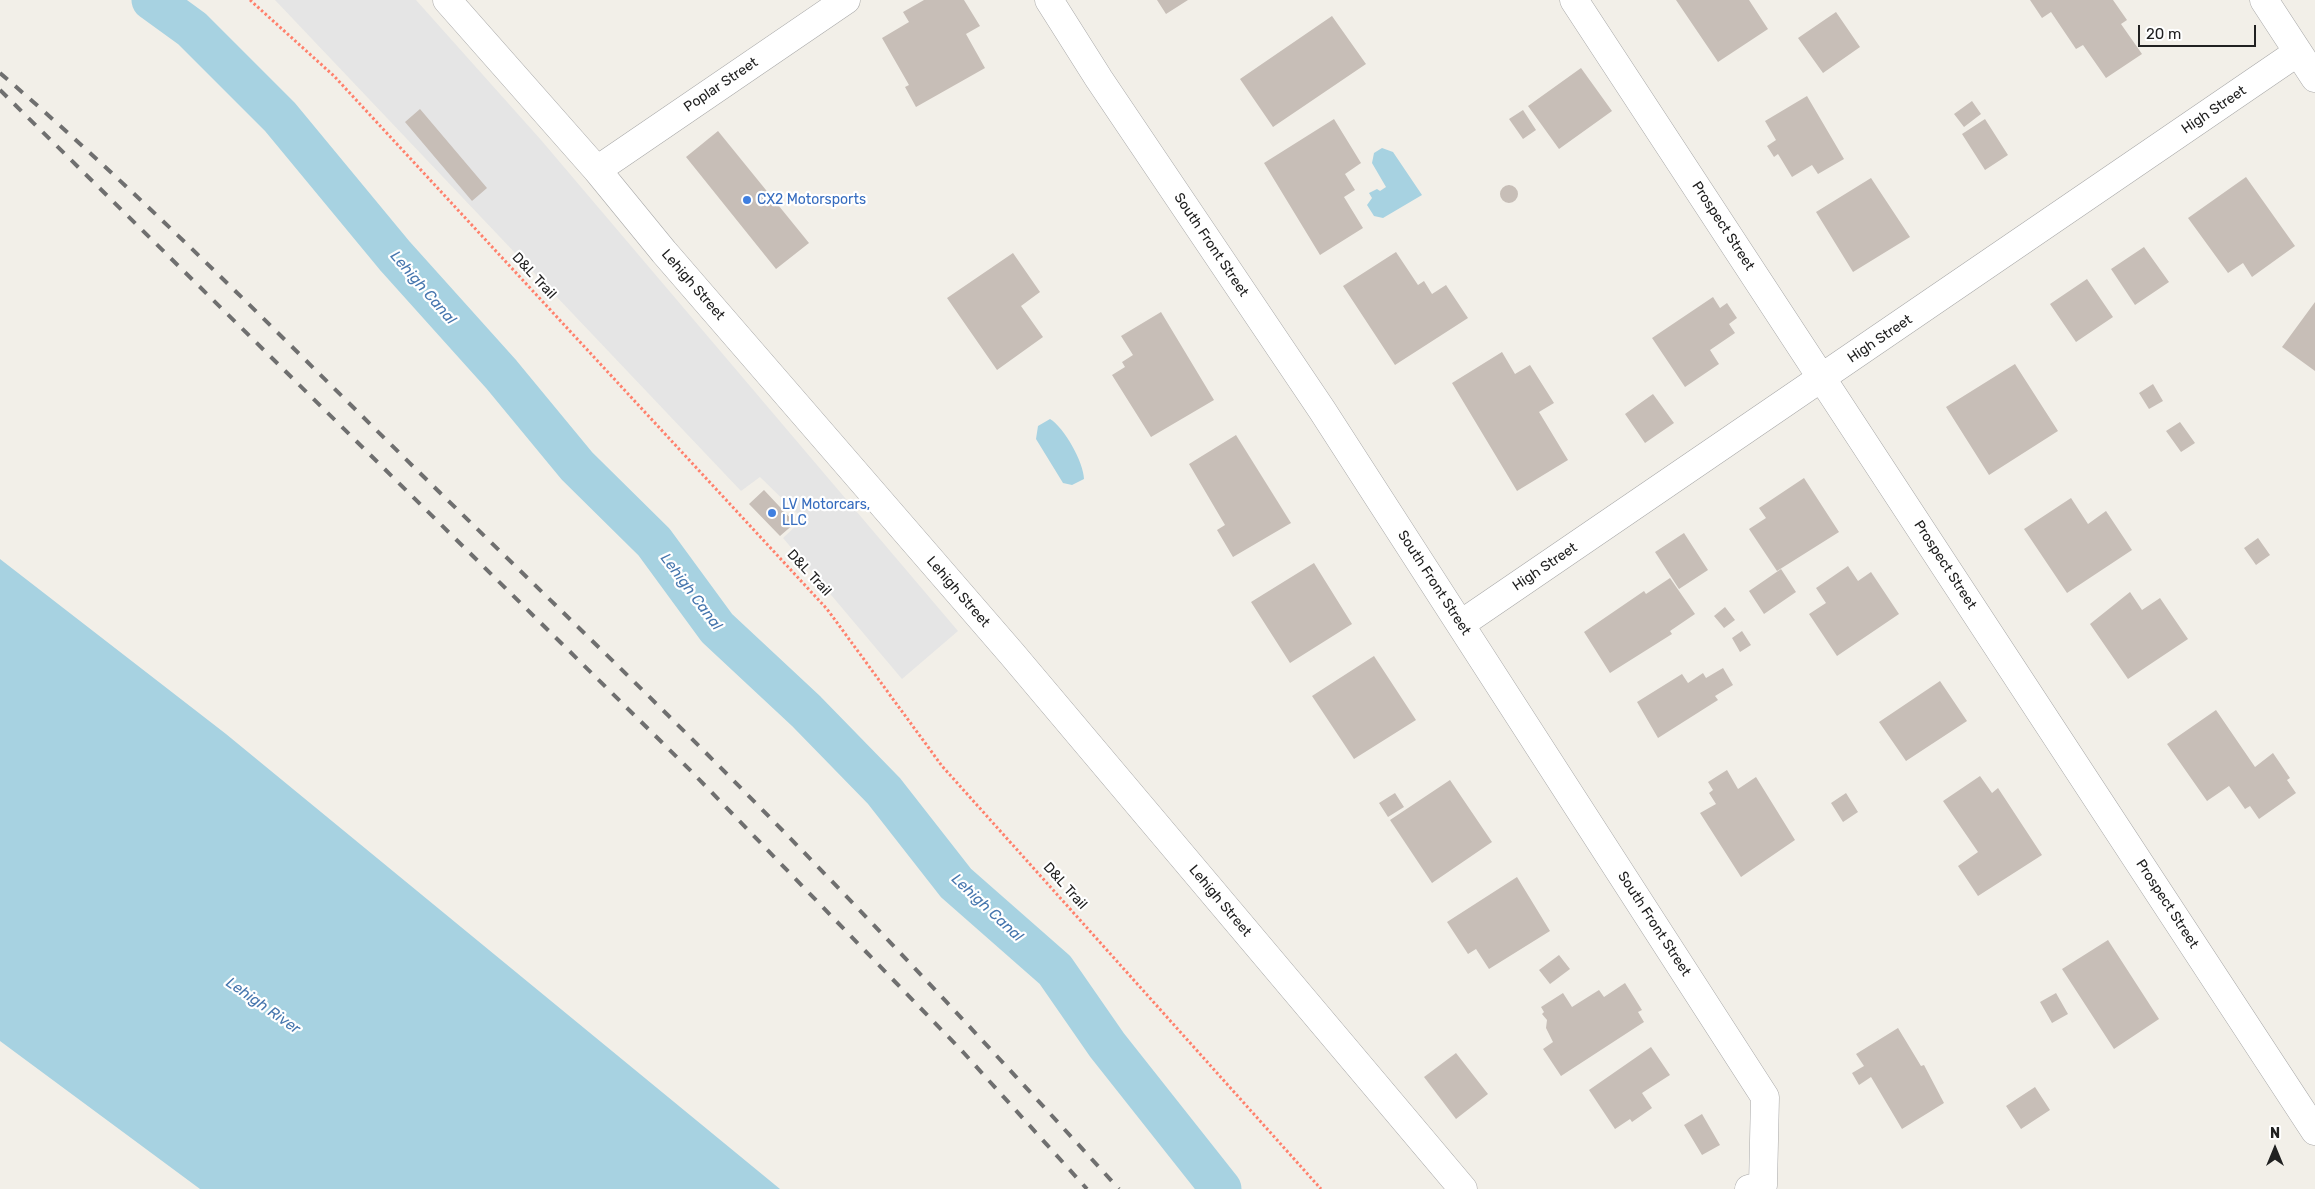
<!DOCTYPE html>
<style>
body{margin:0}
#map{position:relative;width:2315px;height:1189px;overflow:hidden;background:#f2efe8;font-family:Rubik,sans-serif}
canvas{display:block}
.north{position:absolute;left:2250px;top:1124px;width:50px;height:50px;-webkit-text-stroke:4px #fff;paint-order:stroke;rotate:0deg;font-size:14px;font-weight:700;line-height:20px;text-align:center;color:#212121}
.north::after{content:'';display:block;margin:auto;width:18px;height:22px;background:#212121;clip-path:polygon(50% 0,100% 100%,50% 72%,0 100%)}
.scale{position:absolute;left:2138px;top:25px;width:118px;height:22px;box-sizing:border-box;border:2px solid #212121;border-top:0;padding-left:6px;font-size:15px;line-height:18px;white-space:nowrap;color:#212121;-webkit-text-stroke:4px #fff;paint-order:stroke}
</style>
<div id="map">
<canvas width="2315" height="1189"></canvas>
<div class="north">N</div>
<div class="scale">20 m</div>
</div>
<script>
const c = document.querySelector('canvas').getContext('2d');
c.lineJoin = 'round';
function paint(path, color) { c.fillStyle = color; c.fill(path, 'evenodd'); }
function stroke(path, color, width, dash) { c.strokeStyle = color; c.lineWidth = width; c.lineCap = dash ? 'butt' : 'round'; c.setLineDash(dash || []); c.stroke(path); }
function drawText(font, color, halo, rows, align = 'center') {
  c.font = font + ' Rubik,sans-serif'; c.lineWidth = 4.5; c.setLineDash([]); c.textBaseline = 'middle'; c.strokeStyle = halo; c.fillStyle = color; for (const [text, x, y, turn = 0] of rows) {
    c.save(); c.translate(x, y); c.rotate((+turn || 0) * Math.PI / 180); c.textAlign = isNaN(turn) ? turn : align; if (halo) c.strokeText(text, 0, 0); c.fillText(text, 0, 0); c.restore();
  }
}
paint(new Path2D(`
 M275,0H416L541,140L958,631L902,679L783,538L803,519L760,477L741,491Z`), '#e5e5e5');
paint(new Path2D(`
 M1382,148L1393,152L1422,195L1383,218L1374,216L1367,205L1372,198L1369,193L1377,189L1380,191L1386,187L1372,163L1374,153Z
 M1050,419C1064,427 1084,463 1084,479L1072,485L1063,483L1036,439L1038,426Z
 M0,559L226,734L780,1189H200L0,1041Z`), '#a7d2e1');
stroke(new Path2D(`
 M152,0L192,29L280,117L395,256L501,374L577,466L654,542L717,628L806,711L884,791L956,883L1055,970L1107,1045L1221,1189`), '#a7d2e1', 41);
paint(new Path2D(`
 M924,0H964L980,26L966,34L985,68L916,107L905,87L909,85L882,38L909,22L903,12Z
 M1157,0H1188L1166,14Z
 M1676,0H1749L1768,29L1718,62Z
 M2030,0H2113L2127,20L2121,24L2142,54L2106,78L2083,45L2076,49L2051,12L2042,18Z
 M1836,12L1860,47L1823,73L1798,38Z
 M1332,16L1366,64L1273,127L1240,79Z
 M1581,68L1612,111L1559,149L1528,106Z
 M1807,96L1844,159L1818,174L1812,165L1792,177L1778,154L1774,157L1767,146L1776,140L1765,121Z
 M1972,101L1981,114L1964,127L1954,114Z
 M420,109L487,188L472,201L405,122Z
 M1523,110L1536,130L1523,139L1509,119Z
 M1334,119L1361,163L1345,174L1355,190L1344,197L1363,228L1320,255L1264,163Z
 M1985,119L2008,155L1985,170L1962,134Z
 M718,131L809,243L776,269L686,157Z
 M2246,177L2295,246L2252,277L2243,263L2228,273L2188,218Z
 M1871,178L1910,237L1853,272L1816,212Z
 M1500 194a9 9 0 1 1 18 0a9 9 0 1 1-18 0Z
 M2144,247L2169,282L2135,305L2111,269Z
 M1396,252L1418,285L1424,281L1432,294L1446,285L1468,318L1395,365L1343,286Z
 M1013,253L1040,292L1021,306L1043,337L997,370L947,298Z
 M2087,279L2113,317L2076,342L2050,304Z
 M1713,297L1720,308L1727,303L1737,318L1729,324L1735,333L1710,350L1719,364L1685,387L1652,338Z
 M2315,302V371L2282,347Z
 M1161,312L1214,400L1151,437L1112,375L1125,367L1122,362L1133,355L1121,336Z
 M1502,352L1515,374L1530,365L1554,403L1539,412L1568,460L1517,491L1452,383Z
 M2015,364L2058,431L1989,475L1946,407Z
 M2153,384L2163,401L2149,409L2139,393Z
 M1653,394L1674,423L1645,443L1625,414Z
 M2180,422L2195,443L2181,452L2166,431Z
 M1236,435L1291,523L1233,557L1217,530L1225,525L1189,464Z
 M1804,478L1839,532L1777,571L1749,529L1766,518L1759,508Z
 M764,490L795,523L780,536L749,504Z
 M2071,498L2088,524L2106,511L2132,550L2067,593L2024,529Z
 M1684,533L1708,570L1679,589L1655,552Z
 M2258,538L2270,555L2256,565L2244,548Z
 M1314,563L1352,624L1290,663L1251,602Z
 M1848,566L1858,581L1871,572L1899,614L1837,656L1809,614L1826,603L1816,588Z
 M1781,569L1796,592L1764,614L1749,591Z
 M1670,578L1695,614L1670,631L1672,634L1610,673L1584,632L1644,591L1646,594Z
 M2130,592L2142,610L2160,598L2188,639L2128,679L2090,624Z
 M1725,607L1735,620L1724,628L1714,616Z
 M1742,631L1751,645L1740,652L1732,638Z
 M1374,656L1416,720L1354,759L1312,696Z
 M1723,668L1733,685L1715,696L1718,700L1658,738L1637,702L1682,674L1688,683L1703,673L1706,678Z
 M1940,681L1967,721L1906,761L1879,722Z
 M2216,710L2255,767L2273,753L2290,778L2287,780L2296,793L2259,819L2250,806L2245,809L2229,786L2207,801L2167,744Z
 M1727,770L1738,789L1756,777L1795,840L1741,877L1700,813L1716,804L1709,793L1713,790L1708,782Z
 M1980,776L1992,793L1998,788L2042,855L1978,896L1958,866L1978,852L1943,801Z
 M1450,780L1492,842L1432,883L1390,820Z
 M1395,793L1404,807L1388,817L1379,803Z
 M1846,793L1858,812L1843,822L1831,803Z
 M1517,877L1550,931L1489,969L1476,949L1468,954L1447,922Z
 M2108,940L2159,1019L2114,1049L2062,969Z
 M1559,955L1570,969L1550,984L1539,970Z
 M1625,983L1642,1010L1638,1012L1644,1022L1561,1076L1543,1049L1553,1042L1546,1028L1547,1020L1542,1014L1544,1012L1541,1007L1563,993L1572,1007L1599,990L1604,997Z
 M2056,993L2068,1014L2052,1023L2040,1002Z
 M1898,1028L1921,1066L1924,1065L1944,1103L1902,1129L1871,1077L1859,1085L1852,1073L1864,1066L1856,1054Z
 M1651,1047L1670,1075L1642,1093L1652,1108L1632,1122L1630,1119L1615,1129L1589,1090Z
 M1456,1053L1488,1094L1456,1119L1424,1077Z
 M2035,1087L2050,1110L2021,1129L2006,1106Z
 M1702,1114L1720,1145L1702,1155L1684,1125Z`), '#c7beb7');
const minor = new Path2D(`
 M447,0L597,170L664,252L1012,654L1463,1189
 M1049,0L1099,79L1322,410L1765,1097L1763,1185L1749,1189
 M1574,0L2315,1131
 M2264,0L2315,78
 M597,170L846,0
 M1461,624L2298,52`);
stroke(minor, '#a8a8a8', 29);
stroke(new Path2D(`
 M250,0L334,76L827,609L942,766L1321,1189`), '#ff806c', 3, [2.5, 2.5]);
stroke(minor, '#fff', 28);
stroke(new Path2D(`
 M0,73C149,201 285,341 425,478C520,571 616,663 709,756C850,897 985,1042 1119,1189
 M0,90L691,771L963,1052L1087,1189`), '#6f6f6f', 4, [10, 10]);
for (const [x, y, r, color] of [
 [747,200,5,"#3f7fe0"],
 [772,513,5,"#3f7fe0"]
]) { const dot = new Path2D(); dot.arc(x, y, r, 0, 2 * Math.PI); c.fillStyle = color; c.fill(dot); stroke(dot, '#fff', 2); }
drawText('14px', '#212121', '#fff', [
 ["Poplar Street",721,85,-34],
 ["High Street",2214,110,-34],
 ["Prospect Street",1723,226,57],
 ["South Front Street",1211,245,56],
 ["D&L Trail",534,276,47],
 ["Lehigh Street",693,285,49],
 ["High Street",1880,339,-34],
 ["Prospect Street",1945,565,57],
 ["High Street",1545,567,-34],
 ["D&L Trail",809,573,47],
 ["South Front Street",1434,583,57],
 ["Lehigh Street",958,592,49],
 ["D&L Trail",1065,886,48],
 ["Lehigh Street",1220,901,50],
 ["Prospect Street",2167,904,57],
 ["South Front Street",1654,924,57]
]);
drawText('14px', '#366cbe', '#fff', [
 ["CX2 Motorsports",757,200],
 ["LV Motorcars,",782,505],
 ["LLC",782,521]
], 'left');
drawText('italic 15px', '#4676ae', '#fff', [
 ["Lehigh Canal",423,288,49],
 ["Lehigh Canal",691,592,53],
 ["Lehigh Canal",987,908,43],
 ["Lehigh River",263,1006,35]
]);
</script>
